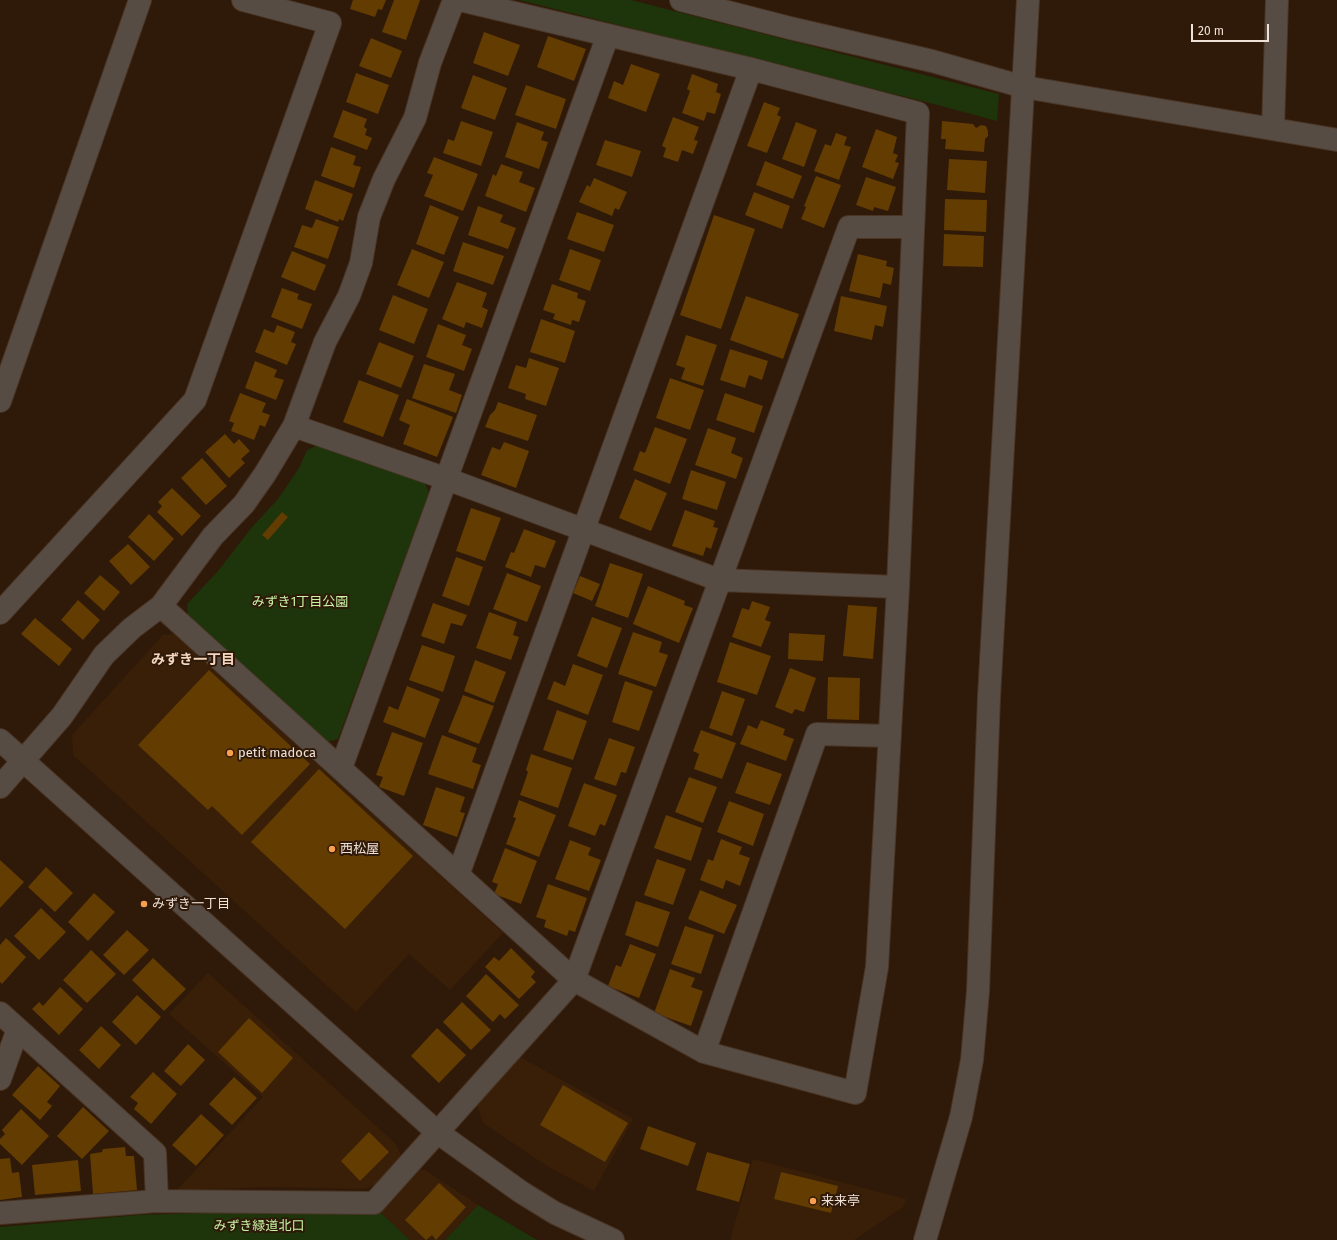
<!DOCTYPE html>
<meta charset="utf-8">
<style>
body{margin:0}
#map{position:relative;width:1337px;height:1240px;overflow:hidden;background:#2f1908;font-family:"Fira Sans",sans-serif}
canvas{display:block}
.scale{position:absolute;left:1191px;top:24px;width:78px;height:18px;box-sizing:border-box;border:2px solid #f0e1d6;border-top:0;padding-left:5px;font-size:12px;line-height:14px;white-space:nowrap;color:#f0e1d6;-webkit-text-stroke:3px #2f1908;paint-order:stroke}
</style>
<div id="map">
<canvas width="1337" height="1240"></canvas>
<div class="scale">20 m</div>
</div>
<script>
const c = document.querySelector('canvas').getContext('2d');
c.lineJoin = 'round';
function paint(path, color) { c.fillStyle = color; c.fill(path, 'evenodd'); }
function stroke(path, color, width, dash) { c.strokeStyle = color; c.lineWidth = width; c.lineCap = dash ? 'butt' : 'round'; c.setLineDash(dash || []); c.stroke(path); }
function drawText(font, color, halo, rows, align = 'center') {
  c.font = font + ' "Fira Sans","Noto Sans JP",sans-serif'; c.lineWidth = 4; c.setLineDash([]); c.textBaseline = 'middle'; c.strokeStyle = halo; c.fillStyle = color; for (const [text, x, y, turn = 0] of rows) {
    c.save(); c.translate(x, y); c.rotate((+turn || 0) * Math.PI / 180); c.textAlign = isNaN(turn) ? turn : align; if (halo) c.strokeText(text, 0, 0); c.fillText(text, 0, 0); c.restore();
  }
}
paint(new Path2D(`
 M174,634L503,933L450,990L409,954L356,1012L73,755L72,735L163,635Z
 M208,973L395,1143L401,1155L376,1184L365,1189L271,1187L177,1190L263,1097L169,1014Z
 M520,1057L633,1119L594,1191L547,1166L483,1123L477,1105Z
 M753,1159L906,1199L903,1207L854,1240H730Z
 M420,1170H425L478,1205L445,1240H410L381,1213Z`), '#3a1f08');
paint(new Path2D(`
 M519,0H631L999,94L997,121L930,103Z
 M318,445L424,482L429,492L338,739L327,742L188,615L187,604L218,571L252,527L278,499L299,468L307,450Z
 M478,1205L537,1240H445Z
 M269,1211L381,1213L410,1240H0V1227L139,1215Z`), '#1e340a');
paint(new Path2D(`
 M353,0H386L382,10L378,9L375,17L350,9Z
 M394,0H420L406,40L382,32Z
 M484,32L520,45L508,76L473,63Z
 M548,36L586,49L574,81L537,67Z
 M371,38L402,51L391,78L359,66Z
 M631,64L660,74L646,112L608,98L614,81L623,85Z
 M356,73L389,85L378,114L346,102Z
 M692,74L718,84L716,92L721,94L715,114L707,112L704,121L682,113L690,91L687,89Z
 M473,75L507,88L495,120L461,108Z
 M526,85L566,99L556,129L515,115Z
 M764,102L780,108L777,115L781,117L767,153L747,146Z
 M343,110L367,119L364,127L367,129L365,135L372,138L367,150L333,137Z
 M673,117L699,127L694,140L698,141L693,154L682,150L678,162L663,157L666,148L662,146Z
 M461,121L493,132L481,166L443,153L448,139L454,141Z
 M942,121L973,124L976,128L981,125L986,126L988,131V136L985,139L984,152L945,149L946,139H941Z
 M517,122L544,132L541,140L548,142L539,169L505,157Z
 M796,122L817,130L804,167L782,159Z
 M876,129L897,137L893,153L898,155L895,162L899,163L893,179L862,167Z
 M836,133L847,137L844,145L851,147L839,180L814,171L825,144L831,146Z
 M605,140L641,151L632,177L596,165Z
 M331,147L356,156L353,165L361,167L354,188L321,176Z
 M434,157L478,174L463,211L424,196L433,175L427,173Z
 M949,159L987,161L985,193L947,190Z
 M765,161L802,176L793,199L756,185Z
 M501,164L523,172L519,182L535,188L526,212L485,196L493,174L496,176Z
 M816,176L841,185L824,228L801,219L806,207L804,206Z
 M866,177L896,187L888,211L874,207L873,211L856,205Z
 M594,178L627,192L619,210L615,208L612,216L579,202L587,185L590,187Z
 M315,180L353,194L343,221L339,219L338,222L305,209Z
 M754,192L790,206L782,229L745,215Z
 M945,199L987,200L986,232L944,230Z
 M430,205L459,217L444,255L416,244Z
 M478,206L503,215L500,222L516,228L508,249L468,235Z
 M577,212L614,225L604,252L567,239Z
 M714,215L755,229L721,329L680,315Z
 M316,219L339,227L328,259L294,247L302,225L312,228Z
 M944,234L984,236L983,267L943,266Z
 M463,242L504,256L493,285L453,271Z
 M412,249L444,262L429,298L397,285Z
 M570,249L601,260L590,291L559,280Z
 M292,251L326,265L315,291L281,277Z
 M858,254L887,261L886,266L894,268L891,285L883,283L880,298L849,291Z
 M457,282L487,293L482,307L488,310L482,328L466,322L464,328L442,319Z
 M552,284L578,293L577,298L586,301L579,322L572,320L571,325L553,319L555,314L543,310Z
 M282,288L299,294L297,299L312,304L302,329L271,317Z
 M393,295L428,309L414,344L379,330Z
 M746,296L799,314L783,359L730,340Z
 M841,296L887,306L883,327L875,325L872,340L834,331Z
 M541,319L575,331L565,363L530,352Z
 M438,324L466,335L462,345L472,349L464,371L426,357Z
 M277,325L295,332L291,342L296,344L287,365L255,352L264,329L274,333Z
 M686,335L717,345L703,386L681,379L685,368L676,365Z
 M379,342L414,356L401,388L366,374Z
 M730,349L768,361L762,380L749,375L745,388L720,380Z
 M529,358L559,368L546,406L525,399L526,394L508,388L516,365L526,368Z
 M255,361L277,370L274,377L284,380L276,400L245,388Z
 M424,364L455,374L449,390L462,395L456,413L412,398Z
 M670,378L704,390L690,430L656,418Z
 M359,380L399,395L383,437L343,422Z
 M240,393L266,403L262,412L270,415L265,427L260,425L254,440L231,431L234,423L229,421Z
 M725,393L763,406L754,433L716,420Z
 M407,399L453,417L437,457L403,444L410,425L399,420Z
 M498,402L537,415L528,441L485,427L490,415L495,410Z
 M655,427L687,439L670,484L633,470L640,451L645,453Z
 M708,428L736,438L731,453L743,458L736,479L695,465Z
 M225,434L234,444L239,439L250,451L241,459L245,463L229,478L205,452Z
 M504,442L529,451L516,488L481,475L492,447L500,450Z
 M202,458L227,486L206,505L181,478Z
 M691,470L726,482L717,510L682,499Z
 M635,479L667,493L651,531L619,518Z
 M172,488L201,516L182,536L157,512L162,506L158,502Z
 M471,508L501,518L485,561L456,551Z
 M685,510L715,521L713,527L718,528L711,549L706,547L703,556L672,546Z
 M282,512L288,517L268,540L262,535Z
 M149,514L174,539L154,561L128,537Z
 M524,529L556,541L545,568L535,565L531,577L505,567L511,552L514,553Z
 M128,544L150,567L131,585L109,561Z
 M456,557L483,567L469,606L442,596Z
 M610,563L643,574L628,618L595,606Z
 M507,573L541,586L527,622L493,609Z
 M100,575L120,592L104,611L84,593Z
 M580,576L600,584L592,601L573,593Z
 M648,586L685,601L684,605L693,608L679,643L633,624Z
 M78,600L100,620L83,640L61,620Z
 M752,601L770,607L765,620L771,622L761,647L732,637L742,608L749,610Z
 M433,603L467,615L462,626L451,623L444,644L421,636Z
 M848,605L877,607L873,659L843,656Z
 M489,612L517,622L513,635L519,637L511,660L476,648Z
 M592,617L622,628L607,668L577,656Z
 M35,618L72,649L59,666L21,634Z
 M633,632L662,642L659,652L668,655L656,687L618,674Z
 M789,633L825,635L823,661L788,659Z
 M730,642L771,656L757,695L717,682Z
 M422,645L455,656L443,692L409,680Z
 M475,660L506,672L494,703L464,691Z
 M573,664L603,675L588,715L547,699L554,681L565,686Z
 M790,668L816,678L804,712L795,709L792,714L775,707Z
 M209,670L310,764L242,835L212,806L208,810L138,745Z
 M828,677L860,678L859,720L827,719Z
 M625,681L653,691L639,731L612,722Z
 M407,686L440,699L425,738L383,722L389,706L398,710Z
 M722,691L745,699L732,736L709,728Z
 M463,695L494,706L479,744L448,732Z
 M557,710L587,721L573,760L543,750Z
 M761,720L785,729L783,735L794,739L786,761L740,744L748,725L757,729Z
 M701,730L736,743L722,779L694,769L699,754L693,751Z
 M392,732L423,743L404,796L379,787L383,777L376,775Z
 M442,735L477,748L472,762L481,765L473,789L428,774Z
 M609,738L635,747L626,773L621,772L616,786L594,779Z
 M531,754L572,768L558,808L520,795L528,772L526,770Z
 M747,762L782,774L770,805L735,793Z
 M319,769L413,856L345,929L251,842Z
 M689,777L717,787L703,823L675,812Z
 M584,783L617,795L605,826L600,824L595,836L568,826Z
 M436,787L465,797L460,812L465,813L457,837L423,825Z
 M519,800L556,815L539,857L506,844L516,818L513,817Z
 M729,801L764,814L753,846L717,832Z
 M666,815L702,828L691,861L654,848Z
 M721,839L742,847L739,854L750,858L740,886L726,880L723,889L700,880L708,859L713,861Z
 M570,840L591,848L588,855L601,860L589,891L555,879Z
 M505,848L537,861L521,904L494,894L498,884L492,882Z
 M657,859L686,869L673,905L644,895Z
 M0,860L24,882L0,908Z
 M46,867L73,893L55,912L28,887Z
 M548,884L587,898L575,932L569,930L567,936L544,927L546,920L536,917Z
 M700,890L737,905L724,934L688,919Z
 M94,893L115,912L88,941L68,922Z
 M636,901L670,912L658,947L625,935Z
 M41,908L66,932L39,960L14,936Z
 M685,926L714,935L701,974L671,964Z
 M127,930L149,950L124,975L103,955Z
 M6,938L26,957L2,984L0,982V945Z
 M630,944L656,954L639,998L608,986L616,965L621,967Z
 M511,948L535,972L531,977L536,982L519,999L485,967L494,957L499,961Z
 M91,950L116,974L87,1003L63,980Z
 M153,958L186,989L164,1011L132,980Z
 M670,969L695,978L691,987L703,991L691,1026L654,1013Z
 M486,974L519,1005L505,1019L500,1014L493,1022L466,996Z
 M60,987L83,1009L59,1035L32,1009L39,1002L43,1006Z
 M137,995L161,1017L136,1045L112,1022Z
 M462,1002L491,1030L471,1050L443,1022Z
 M249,1018L293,1058L262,1093L218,1052Z
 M101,1026L121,1045L99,1069L79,1050Z
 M437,1028L466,1055L439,1083L411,1056Z
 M188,1044L205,1060L181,1086L164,1071Z
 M38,1066L60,1086L47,1102L52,1106L40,1120L12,1095Z
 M153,1072L177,1094L151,1124L134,1109L138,1103L130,1097Z
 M234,1077L257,1098L232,1125L209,1104Z
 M563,1085L628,1123L605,1162L540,1125Z
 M83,1107L109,1131L82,1159L57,1136Z
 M21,1109L49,1136L22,1165L0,1144V1139L5,1134L2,1130Z
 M201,1114L224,1135L196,1166L172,1145Z
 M648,1126L696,1143L688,1166L640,1149Z
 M369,1132L389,1152L360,1181L341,1161Z
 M125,1147L126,1156H134L137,1190L93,1194L90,1154L102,1152L103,1149Z
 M707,1152L750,1164L739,1202L696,1190Z
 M10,1158L12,1173L19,1172L22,1197L0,1200V1159Z
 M78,1160L81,1191L35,1195L32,1165Z
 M781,1172L838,1186L831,1213L774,1199Z
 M439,1183L466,1207L436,1240L432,1235L426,1240L405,1220Z`), '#623c00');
const minor = new Path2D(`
 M681,0L790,28L932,61L1024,87L1337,140
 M1273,129L1277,0
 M0,401L140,0
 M294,426L447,479L719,580L898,587
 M161,606L574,980L704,1052L855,1093L877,967L898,587L918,113L751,69L460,0
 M0,613L195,400L330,23L243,0
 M341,768L608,35
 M0,787L62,716L104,655L132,628L161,606L213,536L244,504L265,474L294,426L325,342L349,296L361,263L369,217L384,179L415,118L430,63L454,0
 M458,875L751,69
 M0,1013L155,1153L157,1201
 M704,1052L817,734L890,736
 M0,1079L18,1029
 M0,1213L157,1201L374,1203L574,980L849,227H913`);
const tertiary = new Path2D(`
 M0,740L437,1132L521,1192L555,1213L613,1240
 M925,1240L961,1117L972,1060L978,991L989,697L1028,0`);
stroke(minor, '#4a3525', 24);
stroke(tertiary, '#4a3525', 24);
stroke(minor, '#574c44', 22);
stroke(tertiary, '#574c44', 22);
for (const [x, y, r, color] of [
 [230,753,4,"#fa9f4e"],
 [332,849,4,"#fa9f4e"],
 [144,904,4,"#fa9f4e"],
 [813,1201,4,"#fa9f4e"]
]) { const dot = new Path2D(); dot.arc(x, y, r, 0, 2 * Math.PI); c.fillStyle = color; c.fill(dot); stroke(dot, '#2f1908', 1.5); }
drawText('13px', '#c6f5a5', '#2f1908', [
 ["みずき1丁目公園",300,602],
 ["みずき緑道北口",259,1226]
]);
drawText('13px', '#f0e1d6', '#2f1908', [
 ["petit madoca",238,753],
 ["西松屋",340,849],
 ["みずき一丁目",152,904],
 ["来来亭",821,1201]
], 'left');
drawText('bold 14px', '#f4d6c0', '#2f1908', [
 ["みずき一丁目",193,660]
]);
</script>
